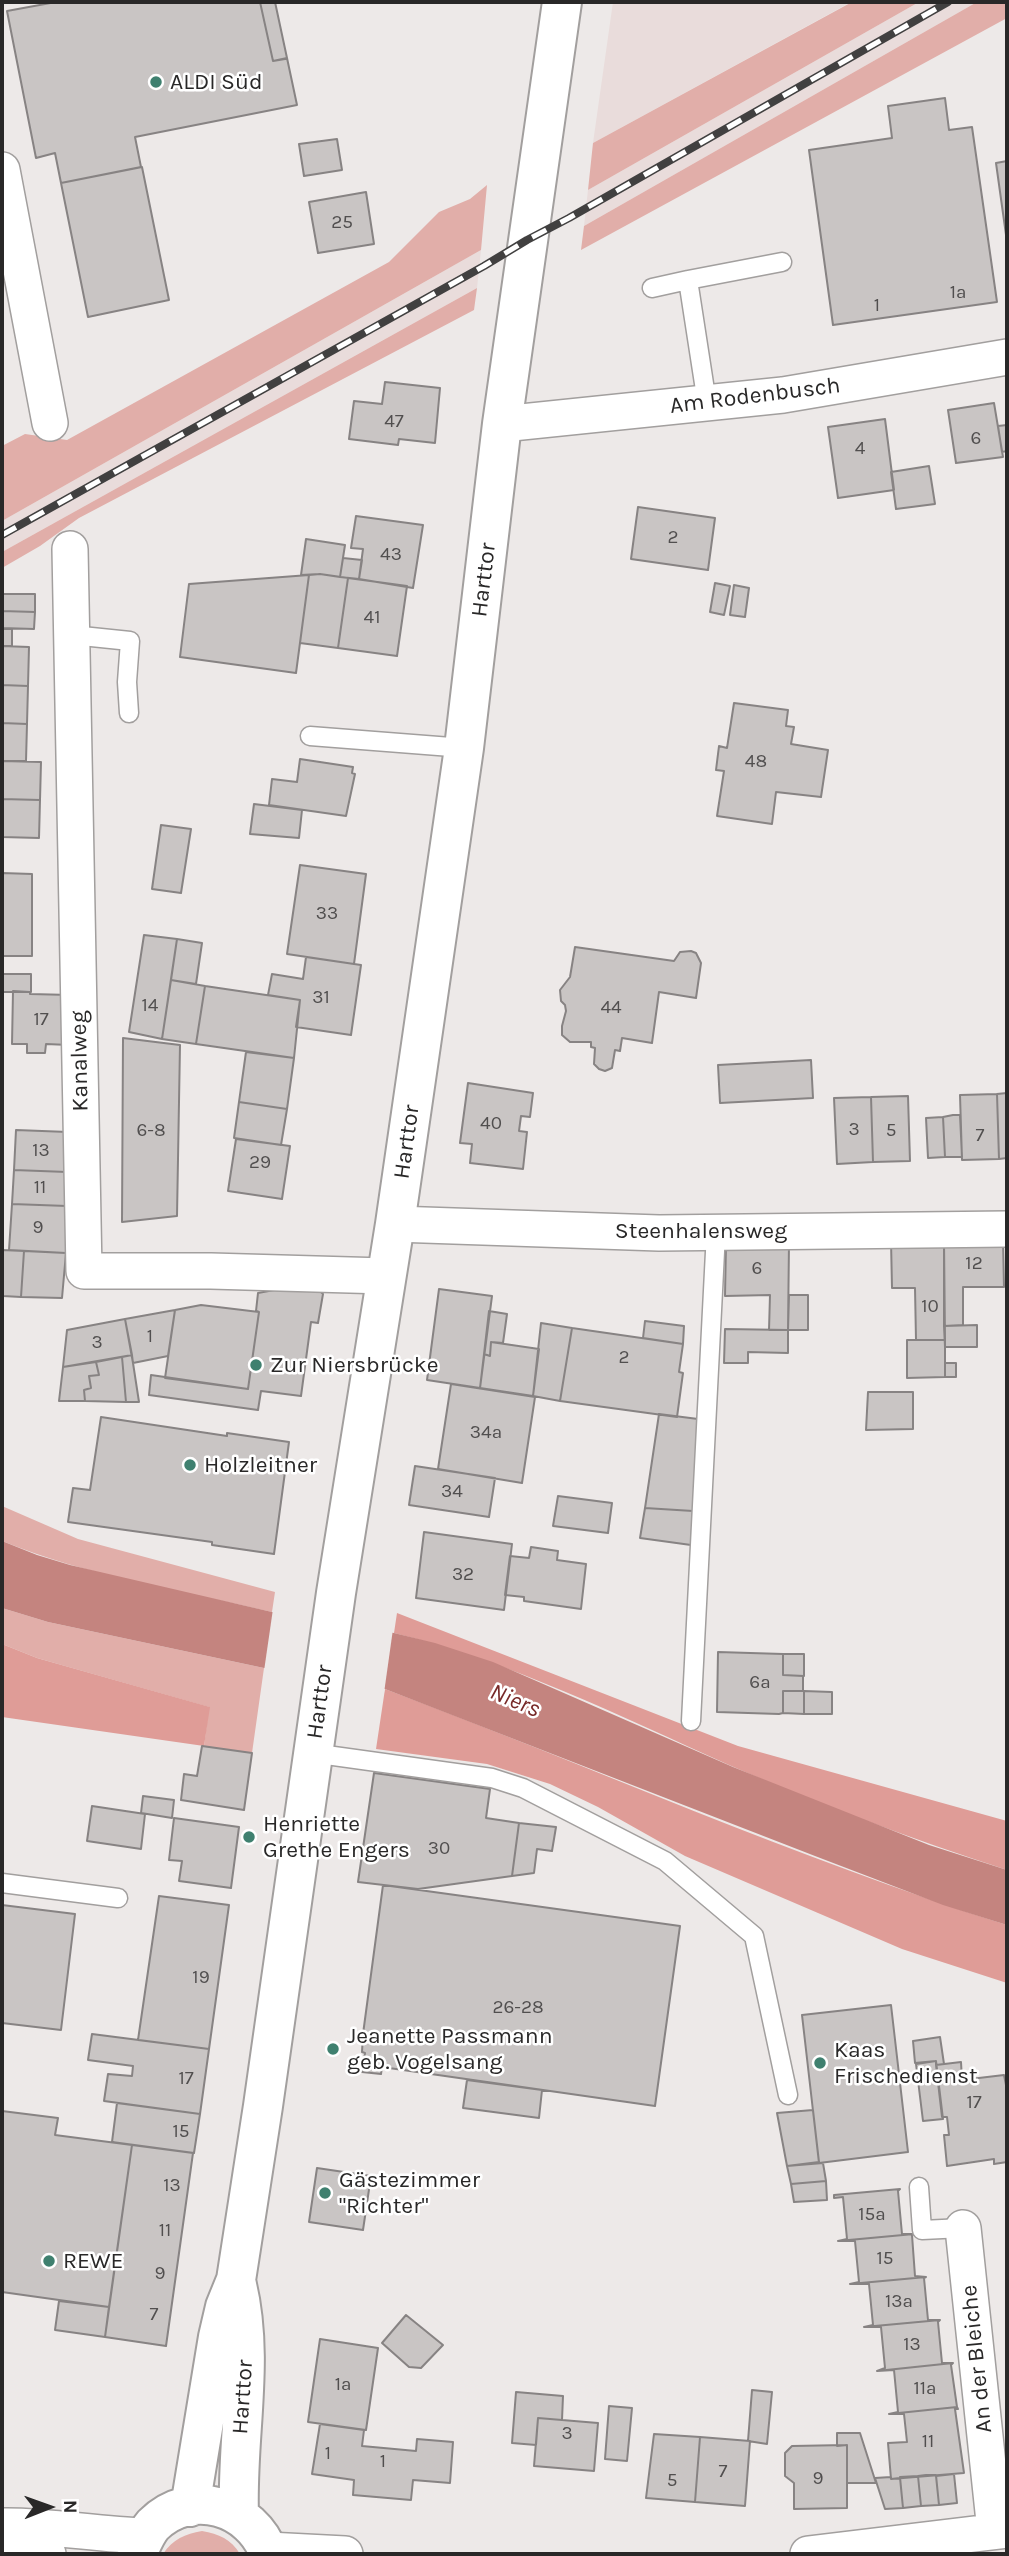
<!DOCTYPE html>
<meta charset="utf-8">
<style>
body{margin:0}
#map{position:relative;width:1009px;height:2556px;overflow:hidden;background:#ede9e8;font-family:Karla,sans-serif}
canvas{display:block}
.frame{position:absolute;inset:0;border:4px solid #292828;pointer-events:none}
.north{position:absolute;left:14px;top:2472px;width:70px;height:70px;-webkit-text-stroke:5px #fff;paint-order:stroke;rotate:89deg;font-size:19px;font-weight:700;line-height:28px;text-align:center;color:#292828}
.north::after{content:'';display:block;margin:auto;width:24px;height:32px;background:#292828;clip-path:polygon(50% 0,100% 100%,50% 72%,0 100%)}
</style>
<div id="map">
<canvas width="1009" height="2556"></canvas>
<div class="frame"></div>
<div class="north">N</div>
</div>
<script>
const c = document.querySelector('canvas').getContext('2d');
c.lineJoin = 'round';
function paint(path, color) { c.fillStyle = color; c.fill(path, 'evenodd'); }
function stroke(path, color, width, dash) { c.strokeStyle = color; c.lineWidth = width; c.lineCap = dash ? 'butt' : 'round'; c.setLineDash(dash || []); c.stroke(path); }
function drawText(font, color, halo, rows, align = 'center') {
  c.font = font + ' Karla,sans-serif'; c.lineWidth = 5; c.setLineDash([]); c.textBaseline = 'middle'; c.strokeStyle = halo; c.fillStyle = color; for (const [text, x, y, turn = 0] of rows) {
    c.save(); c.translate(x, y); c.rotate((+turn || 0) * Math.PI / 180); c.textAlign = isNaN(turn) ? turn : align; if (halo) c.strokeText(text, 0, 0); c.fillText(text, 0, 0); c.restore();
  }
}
paint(new Path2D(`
 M613,2H851L593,143Z
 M919,2H977L584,226L588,190Z
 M481,250L477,288L2,552V521Z`), '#e9dcdb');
paint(new Path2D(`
 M852,2H919L588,190L593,143Z
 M977,2H1007V18L581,250L584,226Z
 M487,185L481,250L2,521V446L25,434L67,440L389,262L439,212L470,199Z
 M477,288L474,310L79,518L40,546L2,568V552Z
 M2,1506L78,1539L275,1592L272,1612C182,1591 88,1576 2,1541Z
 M2,1608L48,1622L264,1668L252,1753L204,1746L209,1707L37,1658L2,1644Z
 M202,2531C219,2534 231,2539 240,2554H163C173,2539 185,2534 202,2531Z`), '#e1aea9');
paint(new Path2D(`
 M397,1613L738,1746L1007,1821V1870C913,1839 820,1805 729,1765C620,1716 511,1662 394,1633Z
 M2,1644L37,1658L210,1707L204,1746L2,1717Z
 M385,1689C592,1767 796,1858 1007,1925V1983L902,1949L685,1856L598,1807L550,1784L487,1764L376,1749Z`), '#df9c97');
paint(new Path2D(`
 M2,1541L37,1555L70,1565L272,1612L394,1633L435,1643L493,1662L733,1767L929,1845L1007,1870V1925L943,1905L815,1856L385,1689L264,1668L48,1622L2,1608Z`), '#c4847f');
paint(new Path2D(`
 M273,1609L393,1629L384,1693L264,1671Z`), '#ede9e8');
const building = new Path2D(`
 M56,2H260L273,61L287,58L297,105L135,137L141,167L61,183L55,153L36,158L7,11Z
 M260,2H275L287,58L285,59L273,61Z
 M945,98L949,130L972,127L997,302L833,325L809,150L892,138L888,106Z
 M337,139L342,170L304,176L299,144Z
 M1007,161V242L996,163Z
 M142,167L169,300L88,317L61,183Z
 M366,192L374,244L318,253L309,202Z
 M385,382L440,388L435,443L399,439L398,445L349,439L354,401L382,404Z
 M994,403L1003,457L956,463L948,410Z
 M885,419L894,490L838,498L828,427Z
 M1007,425V451L1002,452L998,426Z
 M929,466L935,504L896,509L891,472Z
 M638,507L715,518L708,570L631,559Z
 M356,516L423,525L413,588L359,579L363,549L351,548Z
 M306,539L345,545L340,577L320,574L301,575Z
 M343,558L362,560L359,579L340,577Z
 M320,574L348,578L338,648L300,643L309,575Z
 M309,575L296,673L180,657L189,584Z
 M348,578L407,586L397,656L338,648Z
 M715,583L730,586L724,615L710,612Z
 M734,585L749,588L745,617L730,615Z
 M2,594H35V612L2,611Z
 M2,611L35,612L34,629L2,628Z
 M2,629H12V646H2Z
 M2,646L29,647L28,686L2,685Z
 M2,685L28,686L27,724L2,723Z
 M734,703L788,710L786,726L794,727L791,744L828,750L821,797L776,792L772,824L717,816L724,771L716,770L719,746L727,748Z
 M2,723L27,724L26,761H2Z
 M300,759L353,767L352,773L355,774L346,816L269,805L272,779L297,782Z
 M2,761L41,762L40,800L2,799Z
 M2,799L40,800L39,838L2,837Z
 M254,804L302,810L299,838L250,834Z
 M161,825L191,829L181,893L152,889Z
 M300,865L366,874L354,964L287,954Z
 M2,873L32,874V956H2Z
 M144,935L177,939L162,1039L129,1032Z
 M177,939L202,943L196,984L171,980Z
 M575,947L674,961L680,952L691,951L696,953L701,963L696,998L659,992L652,1043L622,1038L620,1051L615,1050L612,1068L605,1071L599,1069L594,1064L595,1048L591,1047V1042H570L562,1035V1026L566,1011L565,1005L561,1001L560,990L570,977Z
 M306,957L361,965L351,1035L296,1027L300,1000L268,995L272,974L303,979Z
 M2,974H31V992H2Z
 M171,980L205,986L196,1044L162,1039Z
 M205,986L300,1000L294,1058L196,1044Z
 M13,991L30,992V994L71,995L69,1045L46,1044L45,1053H27V1044H12Z
 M123,1038L180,1045L177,1216L122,1222Z
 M246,1052L294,1058L287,1109L239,1102Z
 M811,1060L813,1098L720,1103L718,1065Z
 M468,1083L533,1093L530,1117L521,1116L519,1131L527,1132L523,1169L470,1163L472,1144L460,1143Z
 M1007,1093V1158L999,1159L997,1094Z
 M997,1094L999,1159L962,1160L960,1095Z
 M908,1096L910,1161L873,1162L871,1097Z
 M871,1097L873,1162L837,1164L834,1098Z
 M239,1102L287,1109L281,1145L234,1138Z
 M953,1115H960L962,1157H945L943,1117Z
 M943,1117L945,1157L928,1158L926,1118Z
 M16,1130L68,1132L67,1172L14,1170Z
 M236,1139L290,1146L282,1199L228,1191Z
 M14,1170L67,1172V1206L12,1204Z
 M12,1204L67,1206L66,1253L9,1250Z
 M1003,1240L1004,1287H963V1325L944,1326V1241Z
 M891,1241H944L945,1340H916L915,1288H892Z
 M789,1243L788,1330H769L770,1295L725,1296L726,1244Z
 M2,1250L24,1251L21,1297L3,1296Z
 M24,1251L66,1253L62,1298L21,1297Z
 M312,1283L323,1294L318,1323L311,1322L301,1396L261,1391L258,1410L149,1395L151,1375L248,1389L259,1312L256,1311L258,1293Z
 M439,1289L492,1296L480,1388L427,1380Z
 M789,1295H808V1330H788Z
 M201,1305L259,1312L248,1389L165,1378L175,1310Z
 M175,1310L168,1356L133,1363L125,1319Z
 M489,1311L507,1314L503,1343L491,1342L490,1356L484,1354Z
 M125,1319L132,1355L63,1367L67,1330Z
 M645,1321L684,1326L683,1344L643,1338Z
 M541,1323L572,1328L560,1401L533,1396Z
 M977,1325V1347H945L944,1326Z
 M572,1328L683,1344L679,1372L683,1373L677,1417L560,1401Z
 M725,1329L788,1330V1353L748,1352V1363H724Z
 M907,1340H945V1377L907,1378Z
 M491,1342L539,1349L533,1396L480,1388L484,1354L490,1356Z
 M132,1355L133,1363L139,1402H126L122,1357Z
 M122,1357L126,1402L85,1401L84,1390L91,1388L89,1376L99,1375L96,1362Z
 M96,1362L99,1375L89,1376L91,1388L84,1390L85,1401H59L63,1367Z
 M945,1363H956V1377H945Z
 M451,1384L535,1397L522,1483L438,1469Z
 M868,1392H913V1429L866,1430Z
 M659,1414L698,1419L693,1511L645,1508Z
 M101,1417L227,1436V1433L289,1442L274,1554L212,1545V1542L68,1522L73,1488L90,1490Z
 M415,1466L495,1478L489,1517L409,1505Z
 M558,1496L612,1503L608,1533L553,1526Z
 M645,1508L693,1511L691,1545L640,1538Z
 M424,1532L512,1544L504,1610L416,1598Z
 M531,1547L558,1551L557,1560L586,1564L581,1609L524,1601V1597L505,1595L510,1556L529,1558Z
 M718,1652L783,1654V1675L803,1676V1691H783V1713L779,1714L717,1712Z
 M783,1654H804V1676L783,1675Z
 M783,1691H804V1714L783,1713Z
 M804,1691L832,1692V1714H804Z
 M202,1746L252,1753L244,1810L181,1800L184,1774L197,1776Z
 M374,1773L490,1789L486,1818L519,1823L512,1876L418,1889L358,1882Z
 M143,1796L174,1800L172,1818L141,1813Z
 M92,1806L145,1814L141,1849L87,1841Z
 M174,1818L239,1827L231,1888L179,1881L182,1861L169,1860Z
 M519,1823L556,1827L552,1851L537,1849L534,1873L512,1876Z
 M383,1885L680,1926L655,2106L382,2067L381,2074L362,2072L365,2053L362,2052L363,2034Z
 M159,1896L229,1905L209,2049L138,2040Z
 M2,1905L75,1914L61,2030L2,2023Z
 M891,2005L908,2152L819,2163L802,2015Z
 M92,2034L209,2049L200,2114L104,2101L108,2074L132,2076L133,2066L88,2060Z
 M940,2037L944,2064L936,2065V2061L915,2063L913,2041Z
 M936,2061L943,2119L923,2121L916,2064Z
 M961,2062L962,2080L1004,2075L1007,2090V2162L994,2164V2159L947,2166L944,2135H949L947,2117H942L936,2065Z
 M467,2080L542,2090L539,2118L463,2108Z
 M117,2103L200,2114L194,2153L112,2142Z
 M813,2110L819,2162L787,2166L777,2113Z
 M2,2111L58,2118L55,2135L132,2145L109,2307L2,2292Z
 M132,2145L193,2153L166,2346L105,2337Z
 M823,2163L826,2181L791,2184L787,2166Z
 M317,2168L371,2176L363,2230L309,2222Z
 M826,2181L827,2200L794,2202L791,2184Z
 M900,2189L898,2191L902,2234H914L838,2241L847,2239L843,2197L834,2198V2195Z
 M914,2234L912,2235L915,2276L926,2277L850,2284L859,2282L855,2241H838Z
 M926,2277L924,2278L928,2320H940L864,2327L873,2325L869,2284H850Z
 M59,2301L109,2307L105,2337L55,2330Z
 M406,2315L443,2345L421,2368L409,2367L382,2343Z
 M940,2320L938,2322L942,2363H953L877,2371L885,2368L881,2327H864Z
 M320,2339L378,2348L366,2430L308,2422Z
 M953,2363L951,2365L957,2407L889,2414L898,2412L894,2370L877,2371Z
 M752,2390L772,2392L767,2444L748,2441Z
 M516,2392L563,2396L562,2420L538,2418L536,2445L512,2443Z
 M609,2406L632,2408L627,2461L605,2459Z
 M957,2407L958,2409H955L964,2473L891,2479L888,2443L907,2442L904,2414H889Z
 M538,2418L598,2423L594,2471L534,2466Z
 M320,2424L364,2430L362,2446L416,2451L417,2439L453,2442L450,2483L413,2480L411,2500L353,2495L354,2480L312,2474Z
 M837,2433H860L876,2483H847V2445L837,2446Z
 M654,2434L700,2437L695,2502L646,2498Z
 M700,2437L750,2441L745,2506L695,2502Z
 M847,2445V2508L794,2509V2483L785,2476V2453L792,2446Z
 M954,2474L957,2503L939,2505L936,2476Z
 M926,2475H936L939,2505L921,2506L918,2476Z
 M918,2476L921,2506L903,2508L900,2477Z
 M891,2477V2479L900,2478L903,2508L885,2509L875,2478Z`);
paint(building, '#c9c5c4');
stroke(building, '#878383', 2);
const lane = new Path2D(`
 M652,288L688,280
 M707,403L688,280L782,262
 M72,635L130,641L127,682L129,713
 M310,736L464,748
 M691,1721L716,1232
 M312,1753L492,1778L523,1788L665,1861L754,1936L788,2095
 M2,1883L118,1898
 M919,2187L922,2230L963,2228`);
const street = new Path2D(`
 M2,170L50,423
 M502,424L783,395L1007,357
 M70,549L84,1271H211L385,1276
 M395,1224L659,1233L1007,1229
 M963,2228L995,2531
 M2,2526C50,2525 97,2535 146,2536
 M2,2535L48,2554
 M268,2550L345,2554
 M808,2554L1007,2530`);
const primary = new Path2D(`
 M237,2285C255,2361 236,2438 239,2515
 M190,2507L218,2337L225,2307L236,2280L263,2106L336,1593L395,1224L464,748L502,424L562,2
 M137,2554C142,2544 146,2533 153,2525C191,2487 252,2506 269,2554`);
stroke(lane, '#a29f9e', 21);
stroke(street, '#a29f9e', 38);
stroke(primary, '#a29f9e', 42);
stroke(lane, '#fff', 18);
stroke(street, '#fff', 35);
stroke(primary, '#fff', 38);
const rail = new Path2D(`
 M2,535L484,266L527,240L569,218L948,2`);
stroke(rail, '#414040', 8);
stroke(rail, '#fff', 5, [16]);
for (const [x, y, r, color] of [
 [156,82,7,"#3f806f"],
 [256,1365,7,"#3f806f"],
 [190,1465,7,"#3f806f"],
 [249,1837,7,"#3f806f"],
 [333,2049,7,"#3f806f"],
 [820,2063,7,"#3f806f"],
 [325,2193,7,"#3f806f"],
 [49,2261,7,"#3f806f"]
]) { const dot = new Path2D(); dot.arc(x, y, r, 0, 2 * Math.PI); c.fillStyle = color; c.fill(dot); stroke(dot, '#fff', 2.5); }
drawText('19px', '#514f4f', null, [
 ["25",342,223],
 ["1a",958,293],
 ["1",877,306],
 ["47",394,422],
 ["6",976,439],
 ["4",860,449],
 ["2",673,538],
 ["43",391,555],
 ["41",372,618],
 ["48",756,762],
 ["33",327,914],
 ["31",321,998],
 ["14",150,1006],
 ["44",611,1008],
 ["17",41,1020],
 ["40",491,1124],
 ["3",854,1130],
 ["6-8",151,1131],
 ["5",891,1131],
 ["7",980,1136],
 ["13",41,1151],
 ["29",260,1163],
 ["11",40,1188],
 ["9",38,1228],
 ["12",974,1264],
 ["6",757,1269],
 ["10",930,1307],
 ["1",150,1337],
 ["3",97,1343],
 ["2",624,1358],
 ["34a",486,1433],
 ["34",452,1492],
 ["32",463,1575],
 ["6a",760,1683],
 ["30",439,1849],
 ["19",201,1978],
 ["26-28",518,2008],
 ["17",186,2079],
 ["17",974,2103],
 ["15",181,2132],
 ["13",172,2186],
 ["15a",872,2215],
 ["11",165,2231],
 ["15",885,2259],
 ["9",160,2274],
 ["13a",899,2302],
 ["7",154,2315],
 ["13",912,2345],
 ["1a",343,2385],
 ["11a",925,2389],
 ["3",567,2434],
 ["11",928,2442],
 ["1",328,2454],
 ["1",383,2462],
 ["7",723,2472],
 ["9",818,2479],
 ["5",672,2481]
]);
drawText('23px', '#292828', '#fff', [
 ["ALDI Süd",170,82],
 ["Zur Niersbrücke",270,1365],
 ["Holzleitner",204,1465],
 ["Henriette",263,1824],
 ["Grethe Engers",263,1850],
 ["Jeanette Passmann",347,2036],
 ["geb. Vogelsang",347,2062],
 ["Kaas",834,2050],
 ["Frischedienst",834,2076],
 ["Gästezimmer",339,2180],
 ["\"Richter\"",339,2206],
 ["REWE",63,2261]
], 'left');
drawText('23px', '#292828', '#fff', [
 ["Am Rodenbusch",755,396,-7],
 ["Harttor",484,580,-83],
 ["Kanalweg",80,1061,-91],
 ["Harttor",407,1142,-82],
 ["Steenhalensweg",701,1231],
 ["Harttor",320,1702,-82],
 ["An der Bleiche",977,2359,-96],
 ["Harttor",243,2397,-86]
]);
drawText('italic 24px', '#782a29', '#fff', [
 ["Niers",515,1701,23]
]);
</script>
